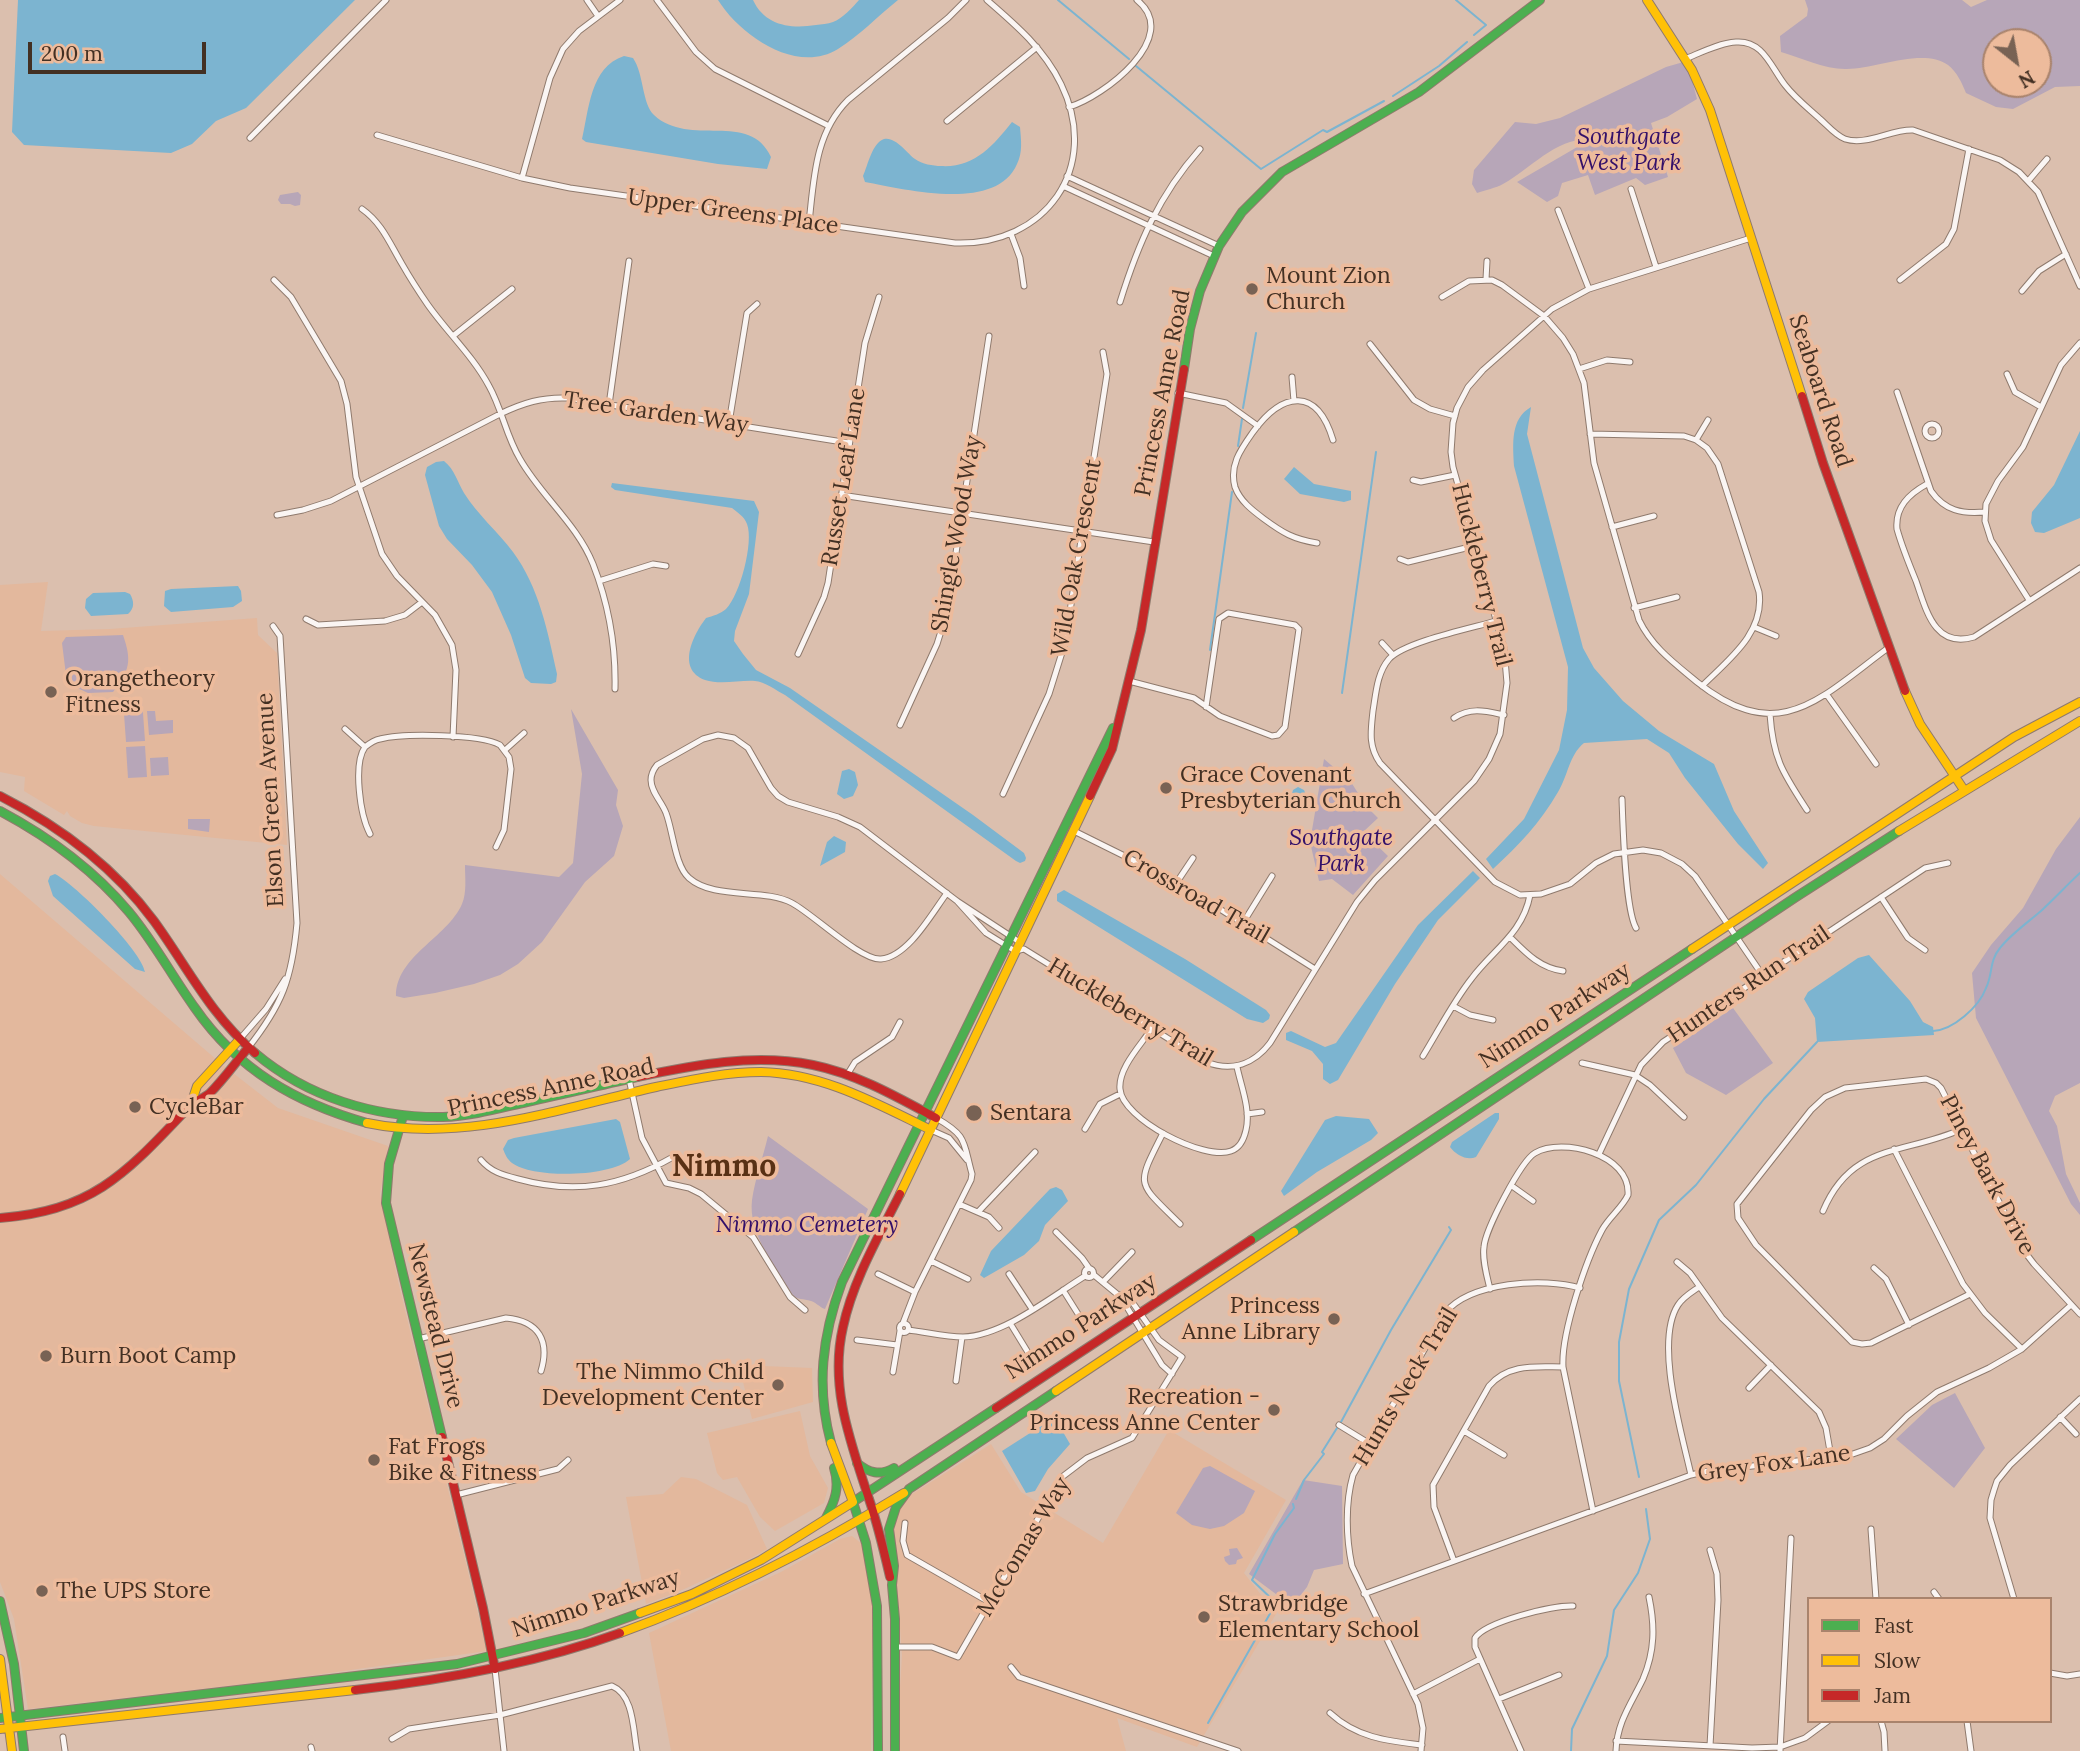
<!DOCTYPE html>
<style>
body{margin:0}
#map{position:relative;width:2080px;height:1751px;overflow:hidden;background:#dbbfae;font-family:Lora,serif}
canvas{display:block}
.legend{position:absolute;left:1807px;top:1597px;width:245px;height:126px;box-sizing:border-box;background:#edbb9c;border:2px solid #a9836c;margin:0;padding:9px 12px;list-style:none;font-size:21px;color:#433023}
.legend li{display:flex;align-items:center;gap:14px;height:35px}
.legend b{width:35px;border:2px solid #a9836c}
.north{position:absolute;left:1982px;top:28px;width:70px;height:70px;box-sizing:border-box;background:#edbb9c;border:2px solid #a9836c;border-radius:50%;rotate:149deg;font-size:19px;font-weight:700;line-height:28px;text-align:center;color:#433023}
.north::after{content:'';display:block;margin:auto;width:24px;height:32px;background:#786254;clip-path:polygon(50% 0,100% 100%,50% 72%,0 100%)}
.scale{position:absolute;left:28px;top:42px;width:178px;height:32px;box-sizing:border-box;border:4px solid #433023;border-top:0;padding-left:9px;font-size:21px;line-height:24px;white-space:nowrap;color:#433023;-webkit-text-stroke:5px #edbb9c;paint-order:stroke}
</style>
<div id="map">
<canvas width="2080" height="1751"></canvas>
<ul class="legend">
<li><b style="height:9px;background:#4caf50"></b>Fast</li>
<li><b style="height:9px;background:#ffc107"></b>Slow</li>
<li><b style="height:9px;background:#c62828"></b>Jam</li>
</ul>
<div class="north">N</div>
<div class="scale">200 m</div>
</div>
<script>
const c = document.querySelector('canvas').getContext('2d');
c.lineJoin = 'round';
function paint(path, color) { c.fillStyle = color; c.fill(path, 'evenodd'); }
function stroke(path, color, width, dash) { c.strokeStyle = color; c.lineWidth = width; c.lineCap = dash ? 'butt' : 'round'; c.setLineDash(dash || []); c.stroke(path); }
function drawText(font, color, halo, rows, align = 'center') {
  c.font = font + ' Lora,serif'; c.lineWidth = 7; c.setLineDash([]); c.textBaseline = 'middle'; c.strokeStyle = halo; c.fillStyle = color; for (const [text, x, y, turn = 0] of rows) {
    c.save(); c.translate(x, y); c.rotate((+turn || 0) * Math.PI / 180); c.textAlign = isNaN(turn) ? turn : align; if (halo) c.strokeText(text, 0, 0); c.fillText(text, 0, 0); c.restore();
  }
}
paint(new Path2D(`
 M48,582L41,631L110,629L257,618L258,635L277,653L287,845L94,826L82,823L70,816L67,811L64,815L24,791L25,777L0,772V585Z
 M0,874L224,1066L278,1108L388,1146L380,1194L398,1281L487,1651L286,1679L28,1709L14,1619L0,1582Z
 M739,1365L812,1368L813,1402L752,1419Z
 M800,1411L810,1456L828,1488L824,1503L775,1531L760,1517L737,1477L723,1480L717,1473L707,1433Z
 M1169,1430L1286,1500L1244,1573L1276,1614L1197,1747L1117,1718L1126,1751H899L897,1737L902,1655L893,1534L897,1514L909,1496L991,1444L1021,1492L1103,1543Z
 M681,1477L696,1479L747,1505L767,1549L751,1558L680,1591L646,1604L626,1497L663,1494Z
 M852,1536L862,1544L873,1607L871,1751H671L649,1633L781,1572L840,1539Z`), '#e3b89d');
paint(new Path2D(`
 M1805,0H1962L1971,7L1987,0H2080V86L2055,87L2013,109L1996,107L1966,93C1962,83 1957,72 1948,65C1922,47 1874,70 1845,69C1824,69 1802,58 1781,52L1780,36L1807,16L1808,9ZM1996,42H2038V84H1996Z
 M1687,61L1697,99L1667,117L1651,123L1668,177L1645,185L1636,178L1595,195L1588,175L1562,183L1558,196L1547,202L1517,182L1591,139C1555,138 1532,168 1503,184C1496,188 1485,190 1477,193L1472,184L1474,170L1515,122L1536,124L1560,118L1666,67Z
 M298,192L301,195L300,205L295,206L290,204H281L278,200L280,195Z
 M123,635C132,661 130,670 113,692L88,693L67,683L62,643L66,637Z
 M142,699L145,741L126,742L123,700Z
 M571,709L618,790L616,805L623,826L614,856L585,882L542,942L518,964L500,975L474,984L435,993L404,998L396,996C396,956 447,938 462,904C467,892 465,878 465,865L559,877L573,863L582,774Z
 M147,711H155L156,721L173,720V733L149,735Z
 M145,746L147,777L128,778L126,747Z
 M168,757L169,775L151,776L150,758Z
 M1324,759L1351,782L1366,806L1378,818L1363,832L1388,856L1353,895L1332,879L1319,881L1310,842Z
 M2080,817V1083L2055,1096L2049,1111L2057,1126L2066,1174L2080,1203V1215L2071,1204L1976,1018L1972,973L1991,945L2023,908L2056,849Z
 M188,819H210L209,832L188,829Z
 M1733,1008L1773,1063L1726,1095L1686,1073L1673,1048Z
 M768,1136L868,1209L825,1309C819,1307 817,1303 811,1301C803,1298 798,1301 792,1294C775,1266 748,1234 752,1200C755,1179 763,1157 768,1136Z
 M1955,1393L1985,1448L1954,1488L1896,1439L1932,1405Z
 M1210,1466L1255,1491L1244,1513L1224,1526L1210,1529L1192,1525L1176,1513L1203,1468Z
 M1303,1480L1342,1486L1343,1564L1314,1570L1307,1587L1292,1606L1249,1574Z
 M1237,1548L1243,1558L1237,1560L1236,1564L1229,1565L1225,1561L1224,1557L1230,1555L1229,1549Z`), '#b7a6b8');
paint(new Path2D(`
 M18,0H355L246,108L216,121L192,144L171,153L24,145L12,132Z
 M718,0H753C765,26 791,29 816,25C821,24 828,24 833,22C842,19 853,7 859,0H898C878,16 859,36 838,49C796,75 740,35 718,0Z
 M624,56L633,58C644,74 642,104 654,115C689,148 750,110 771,157L767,169L718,164L586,142L582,139C589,110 590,67 624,56Z
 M1012,122L1020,127C1021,140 1023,152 1017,164C996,213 904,189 865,182L863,176C868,165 872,143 884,139C895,136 907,153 915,159C922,164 933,166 941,166C974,168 993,146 1012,122Z
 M1531,407L1527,434L1583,648L1594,668L1623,701L1659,731L1714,764L1734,811L1768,863L1763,869L1738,844L1685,778L1669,753L1647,739L1584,743C1569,755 1568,776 1558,792C1540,823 1519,845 1493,869L1486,859L1524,819L1559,750L1567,710L1568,667L1514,466C1513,444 1510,419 1531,407Z
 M2080,431V518L2044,533L2035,532L2031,523L2032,512L2054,485Z
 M444,461C455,470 457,481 464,493C477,514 498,532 513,552C539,587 548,632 557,674L556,682L551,684L531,683L525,678L511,635L492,592L472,565L447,539L439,526L425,475L427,467L436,462Z
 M1294,467L1314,484L1351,491V500L1344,502L1300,494L1284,479Z
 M612,483L754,501L759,512L749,594L735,631L734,641L743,654L756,670L790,688L973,815L1024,853L1026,858L1025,861L1020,863L1016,861L785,695C777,691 764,681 755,681C740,680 720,685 705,680C676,669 693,635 706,618C713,616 720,614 726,609C740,595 754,542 747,524C744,516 738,513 732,508L615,490L611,487Z
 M238,586L241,591L242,601L233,607L171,612L164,606L165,591L171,589Z
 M125,592L130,594C134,601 135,608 128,614L91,616L85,608L86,599L93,593Z
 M849,769L855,772L858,785L853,796L844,799L837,794L842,771Z
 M1298,787L1304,790L1306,795L1303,807L1299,810L1293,808L1290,802L1293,790Z
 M834,836L846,842L845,852L820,866L827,842Z
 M1473,871L1480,878L1438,920L1395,984L1338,1080L1330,1084L1323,1079V1064L1312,1051L1286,1040V1033L1291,1031L1325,1047L1336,1043L1418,925Z
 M55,874C75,884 142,951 145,972L135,969L53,896L48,881L50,876Z
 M1064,890L1185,959L1266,1010L1270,1015L1269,1019L1263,1023L1247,1019L1057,901V894Z
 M1869,955L1910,1001L1923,1022L1933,1027L1934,1035L1817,1042L1815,1018L1804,999L1808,992L1858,958Z
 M1495,1113H1499V1119L1476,1157C1467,1161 1456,1155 1450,1147L1452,1142Z
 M1336,1116L1369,1119L1378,1133L1371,1140L1317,1172L1284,1196L1281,1191L1325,1120Z
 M616,1119L620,1122L630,1159C611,1177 534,1179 512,1163C507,1159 505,1154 503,1149L508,1140L514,1138Z
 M1056,1187L1062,1190L1068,1201L1045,1225L1039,1241L1024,1255L984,1278L980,1275L991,1251L1050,1189Z
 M1052,1419L1056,1420L1070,1444L1048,1469L1035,1491L1026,1493L1002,1451Z`), '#7cb4d0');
stroke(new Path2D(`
 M1058,0L1129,59
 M1456,0L1486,25L1474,35
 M1136,66L1261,169L1323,130L1327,132L1384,101
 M1393,96L1439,66L1467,42
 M1243,408L1256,333
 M1238,446L1242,419
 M1210,650L1232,492
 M1342,693L1376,452
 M1933,1031C1953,1030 1979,1007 1986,988C1993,974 1989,961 2000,948C2011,934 2027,923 2041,911C2054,899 2067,885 2080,873
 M1341,1422L1391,1330L1451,1230L1449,1227
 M1639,1477L1619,1381V1342L1629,1289L1659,1220L1696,1185L1764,1099L1817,1042
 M1296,1499L1304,1480L1324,1454L1322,1452L1337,1428
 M1208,1723L1276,1603L1252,1580L1275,1534L1294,1508L1293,1504
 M1571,1751L1572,1729L1607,1656L1614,1610L1638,1573L1650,1539L1646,1509`), '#7cb4d0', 2);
const street = new Path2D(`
 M587,0L598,16
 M657,0L696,52L715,69L827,125
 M1685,59C1700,53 1719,43 1736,42C1763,40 1771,67 1785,85C1795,98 1808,108 1820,119C1827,125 1836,136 1845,139C1867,146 1891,129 1913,130L2000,160L2019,172L2038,192L2080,286
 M1069,107C1103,97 1183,37 1137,0
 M947,121L1037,47
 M377,135L522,178L570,188L955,243C1045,246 1102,168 1061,84C1044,49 1016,25 987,0
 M250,138L386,0
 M1067,176L1219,246
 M522,178L550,78L563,49L579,31L620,0
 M2029,180L2047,159
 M1063,186L1214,256
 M1631,189L1656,267
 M362,209C382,223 390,244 402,264C410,278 419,292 428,305C447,332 473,356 489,386C502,409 506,436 520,459C541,496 577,524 593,564C609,605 616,646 615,689
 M1558,210L1589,289
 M809,223C814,178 815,133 848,100L948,18L966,0
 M1011,234L1020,258L1024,286
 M1486,279L1487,261
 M274,280L291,297L341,381L347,404L356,477L382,554L397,576L435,615L452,645L456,670L453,737
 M1900,280L1946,244L1954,229L1969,149
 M2022,291L2039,271L2066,254
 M1442,297L1469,281L1492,280L1502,285L1544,316L1563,338L1573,354L1584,383L1594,463L1639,620C1652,647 1674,663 1697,682C1779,747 1819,699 1888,648
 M1120,302C1138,244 1159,195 1200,149
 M453,336L512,289
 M1370,344L1414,400L1430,409L1455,416
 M1579,369L1607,360L1630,362
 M2007,374L2015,392L2041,407
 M1292,377L1294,401
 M1897,392L1931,491C1945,511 1962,514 1985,512
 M1178,393L1226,403L1258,426
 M609,405L629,261
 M729,423L747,313L757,304
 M1925 431a7 7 0 1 1 14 0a7 7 0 1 1-14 0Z
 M1590,434L1684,436L1696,440L1707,448L1718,464L1759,592C1765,633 1728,660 1702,686
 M1696,440L1708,420
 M1413,480L1421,482L1455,475
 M1927,484C1909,494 1895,507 1897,529C1902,547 1909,564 1916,581C1926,609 1934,649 1974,637L2080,568
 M841,495L1154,542
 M277,515L303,510L331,501L500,414C523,403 542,397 567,398L849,443
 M1612,527L1654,516
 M1317,543C1293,539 1283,533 1264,519C1252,510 1240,501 1235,487C1229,465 1241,449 1253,432C1283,391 1317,387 1333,440
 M1400,559L1408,562L1474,546
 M599,581L653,564L666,566
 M2029,600L1991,540L1985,521L1986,504L1998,481L2023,447L2061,365L2080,343
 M1634,608L1677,597
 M306,619L318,625L385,621L405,615L422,602
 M1496,621C1472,628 1404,642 1389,659C1377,673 1376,693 1373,711C1371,730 1368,746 1380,763L1495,882L1520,895L1541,894L1570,884L1596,863L1614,854L1643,850L1661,853L1682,864L1695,876L1763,976
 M1754,627L1776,636
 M1382,643L1393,655
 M798,654L824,597L828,583L865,343L879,297
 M1129,681L1194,698L1220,716L1272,736L1278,735L1285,727L1299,629L1295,625L1228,613L1219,619L1206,707
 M1827,695L1876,764
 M1770,714C1773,759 1783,773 1807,810
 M1454,718C1471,707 1485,711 1504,715
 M900,725L937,644L947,612L989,336
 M345,729L365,747
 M505,750L524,733
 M1003,794L1049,694L1065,643L1107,374L1103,352
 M1622,799C1623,825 1625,909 1636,928
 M1074,831L1177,882L1315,969
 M370,834C360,815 353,764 365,747C370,743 374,740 380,739C403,733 480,734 500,745L509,757L511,769L504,830L496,847
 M1177,882L1193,858
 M947,893C932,913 908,957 881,959C861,961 813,914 792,903C764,888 714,900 689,878C675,866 673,831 666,813C662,802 651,792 651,780C651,774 653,770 657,765L703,739L718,735L734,738L748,748L771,788L778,796L788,802L838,817L860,827L957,901L1021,943
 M1881,897L1908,938L1925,950
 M957,901L986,933L1015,951L1024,949L1206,1062C1232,1072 1254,1064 1270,1043L1357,902L1375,880L1474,781L1489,759L1500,734L1507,683L1504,648L1453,467L1451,452L1453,423L1457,408L1468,387L1483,370L1552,309L1589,289L1751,238
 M1243,923L1272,876
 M1510,937C1526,953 1540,968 1563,971
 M1453,1006L1470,1015L1493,1020
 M1152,1028C1141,1045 1118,1068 1120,1089C1122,1119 1204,1161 1231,1151C1240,1148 1244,1139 1246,1130C1251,1110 1241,1086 1237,1067
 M239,1040L266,1009L285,979
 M248,1048C282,1005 292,979 297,923L280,636L273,626
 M1423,1056C1439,1030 1453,1002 1472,978C1493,950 1523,933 1530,895
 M1582,1063L1635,1075L1650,1085L1684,1117
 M847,1075L855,1062L892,1037L900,1022
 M629,1079L642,1138L666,1183L689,1188L701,1194L753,1237L790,1297L805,1310
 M1247,1114L1262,1112
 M1085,1129L1100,1104L1120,1094
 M931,1130L949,1138L967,1160
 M1163,1133C1135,1188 1137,1181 1180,1224
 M1894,1149L1963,1284L1985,1313L2022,1349
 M1599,1154L1641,1065L1663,1042L1925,868L1948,863
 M481,1160C491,1172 503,1175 518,1179C576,1195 622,1186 673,1157
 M1512,1186L1533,1201
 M959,1204L989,1217L999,1228
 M1823,1211C1852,1142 1905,1155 1962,1129
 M978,1212L1035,1152
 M1056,1232L1082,1258L1089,1268
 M931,1261L968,1279
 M1677,1262L1690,1273L1722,1318L1819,1412L1826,1428L1831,1457
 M1874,1268L1886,1279L1909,1325
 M1084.5 1273a4.5 4.5 0 1 1 9 0a4.5 4.5 0 1 1-9 0Z
 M878,1274L915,1292
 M1009,1274L1032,1309
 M1103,1282L1132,1252
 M1490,1289C1487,1276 1482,1260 1484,1247C1485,1230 1521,1161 1535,1153C1562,1137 1631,1154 1628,1195C1622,1208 1609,1217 1602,1230C1586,1260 1561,1333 1563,1367L1593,1511
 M1063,1290L1085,1325
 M1970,1294L1871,1343L1862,1344L1852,1342L1756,1245L1738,1218L1737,1204L1811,1110L1825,1097L1845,1088L1926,1079L1936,1083L1941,1088L2024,1251L2034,1264L2080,1314
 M1124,1297L1125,1304L1162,1365L1172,1374
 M903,1323L915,1292L971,1180L972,1174C963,1142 968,1136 936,1118
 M1010,1323L1032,1359
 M899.5 1328a4.5 4.5 0 1 1 9 0a4.5 4.5 0 1 1-9 0Z
 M908,1330C926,1332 945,1337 963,1337C1003,1336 1051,1297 1085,1276
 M418,1339L506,1318C539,1321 550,1341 541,1371
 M857,1340L897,1345
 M893,1372L900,1331
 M956,1381L962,1337
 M1749,1388L1771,1365
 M2060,1417L2076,1434
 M1339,1425L1370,1444
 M1464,1431L1504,1455
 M1691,1475C1682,1434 1654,1342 1678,1305C1683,1297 1692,1292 1699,1287
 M456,1495L558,1469L568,1460
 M905,1523L903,1541L907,1555L989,1602
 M1871,1529L1876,1599
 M1710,1550L1717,1574L1718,1600L1710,1746
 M1454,1561L1434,1507L1433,1485L1489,1386C1509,1363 1536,1367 1563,1367
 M1934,1592L1939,1599
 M1364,1594L1691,1475L1708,1471L1850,1455L1870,1448L1884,1439L1907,1416L1937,1392L1989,1368L2022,1349L2071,1305
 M2014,1599L1990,1518L1991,1500L1994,1490L1997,1481L2010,1465L2080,1399
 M895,1647H932L958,1657L1062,1477L1087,1458L1132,1438L1182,1357L1159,1340L1130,1299L1117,1294L1094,1275
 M1011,1667L1019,1677L1238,1751
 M495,1669L504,1751
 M2050,1673L2067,1676L2080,1674
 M1413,1694L1480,1659
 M1499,1699L1559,1675
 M1330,1713C1357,1738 1388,1741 1422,1745
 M1881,1721L1884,1732L1885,1751
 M1967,1721L1971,1751
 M63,1737L65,1751
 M392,1739L409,1729L500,1715L612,1686C634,1695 633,1730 637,1751
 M1616,1741L1752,1748L1780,1747L1805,1738L1828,1721
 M311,1747L312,1751
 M1421,1751L1423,1728L1418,1704L1352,1566C1346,1538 1345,1503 1353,1475L1445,1313C1470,1282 1544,1277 1580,1288
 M1521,1751L1475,1647V1638C1485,1622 1553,1605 1573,1606
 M1616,1751C1617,1722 1631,1704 1643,1679C1655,1651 1655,1626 1649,1597
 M1780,1751L1791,1538`);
const fast = new Path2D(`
 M1184,369L1190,329L1200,291L1219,246L1242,212L1282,172L1419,92L1540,0
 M0,811C49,837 93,869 129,912C154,942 172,976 195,1008C238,1070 296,1103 367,1123
 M255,1053C307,1097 375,1118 443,1117C472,1116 500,1108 527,1102C564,1094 601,1085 637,1077
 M403,1116L389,1164L386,1203L442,1437
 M1294,1232L1796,897L1899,831
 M1251,1240L1692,949
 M831,1443C816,1387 822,1336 842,1282L1113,728
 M857,1463C869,1473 880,1476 894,1468
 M826,1518C835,1501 840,1487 834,1468
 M0,1601L14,1664L24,1751
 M0,1718L457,1664L584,1633L640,1613
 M878,1751L877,1606L866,1543L853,1502L996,1408
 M895,1751V1619L892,1585L894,1566L889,1529L896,1507L909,1489L1056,1391`);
const slow = new Path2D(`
 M1647,0L1692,70L1710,110L1802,396
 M1905,691L1920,724L1964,790
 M1899,831L2080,721
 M1692,949L2014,737L2080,702
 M191,1104L197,1086L239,1040
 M367,1123C464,1143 562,1108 656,1087C690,1080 725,1072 761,1072C823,1073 877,1104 931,1130
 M900,1194L1090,796
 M1056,1391L1294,1232
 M640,1613L692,1594L761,1560L853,1502L831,1443
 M620,1633C720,1597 813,1549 904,1493
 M0,1659L12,1751
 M0,1729L355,1690`);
const jam = new Path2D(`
 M1802,396L1823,463L1905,691
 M0,796C59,826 114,867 154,921C188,968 210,1014 255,1053
 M1090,796L1112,749L1141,630L1184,369
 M637,1077C695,1065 754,1053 813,1065C857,1074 897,1097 936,1118
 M0,1218C94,1211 127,1172 188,1108C194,1101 203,1099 210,1093C224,1079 235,1063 248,1048
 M996,1408L1251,1240
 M442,1437L483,1608L495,1669
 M890,1577C884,1551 878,1525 869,1499C851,1443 829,1387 843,1327C853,1280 879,1236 900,1194
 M355,1690C444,1680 534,1664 620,1633`);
stroke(street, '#8f7a6d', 7);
stroke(fast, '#8f7a6d', 10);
stroke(slow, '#8f7a6d', 10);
stroke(jam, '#8f7a6d', 10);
stroke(street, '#faf5f3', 5);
stroke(fast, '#4caf50', 8);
stroke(slow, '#ffc107', 8);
stroke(jam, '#c62828', 8);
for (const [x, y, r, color] of [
 [1252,289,7,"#786254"],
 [51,692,7,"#786254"],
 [1166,788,7,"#786254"],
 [135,1107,7,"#786254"],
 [974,1113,9,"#786254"],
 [1334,1319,7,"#786254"],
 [46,1356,7,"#786254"],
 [778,1385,7,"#786254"],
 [1274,1410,7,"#786254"],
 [374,1460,7,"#786254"],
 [42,1591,7,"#786254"],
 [1204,1617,7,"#786254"]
]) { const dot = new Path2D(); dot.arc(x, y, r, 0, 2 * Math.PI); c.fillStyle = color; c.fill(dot); stroke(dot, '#edbb9c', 2.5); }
drawText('italic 23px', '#331069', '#edbb9c', [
 ["Southgate",1629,137],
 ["West Park",1629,163],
 ["Southgate",1341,838],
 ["Park",1341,864],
 ["Nimmo Cemetery",807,1225]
]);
drawText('23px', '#433023', '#edbb9c', [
 ["Upper Greens Place",733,212,8],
 ["Seaboard Road",1820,391,72],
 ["Princess Anne Road",1163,393,-79],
 ["Tree Garden Way",656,413,8],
 ["Russet Leaf Lane",844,477,-81],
 ["Shingle Wood Way",957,534,-80],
 ["Wild Oak Crescent",1077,558,-80],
 ["Huckleberry Trail",1481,575,76],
 ["Elson Green Avenue",271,800,-93],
 ["Crossroad Trail",1196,897,30],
 ["Hunters Run Trail",1749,985,-34],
 ["Huckleberry Trail",1130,1013,31],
 ["Nimmo Parkway",1555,1016,-33],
 ["Princess Anne Road",551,1088,-12],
 ["Piney Bark Drive",1987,1175,62],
 ["Newstead Drive",435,1326,76],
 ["Nimmo Parkway",1081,1327,-33],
 ["Hunts Neck Trail",1406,1387,-59],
 ["Grey Fox Lane",1774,1464,-8],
 ["McComas Way",1024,1547,-59],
 ["Nimmo Parkway",596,1604,-18]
]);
drawText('23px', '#433023', '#edbb9c', [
 ["Mount Zion",1266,276],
 ["Church",1266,302],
 ["Orangetheory",65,679],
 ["Fitness",65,705],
 ["Grace Covenant",1180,775],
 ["Presbyterian Church",1180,801],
 ["CycleBar",149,1107],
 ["Sentara",990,1113],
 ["Princess",1320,1306,"right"],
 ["Anne Library",1320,1332,"right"],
 ["Burn Boot Camp",60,1356],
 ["The Nimmo Child",764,1372,"right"],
 ["Development Center",764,1398,"right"],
 ["Recreation -",1260,1397,"right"],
 ["Princess Anne Center",1260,1423,"right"],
 ["Fat Frogs",388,1447],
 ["Bike & Fitness",388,1473],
 ["The UPS Store",56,1591],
 ["Strawbridge",1218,1604],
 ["Elementary School",1218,1630]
], 'left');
drawText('bold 30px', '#593115', '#edbb9c', [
 ["Nimmo",724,1167]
]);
</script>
